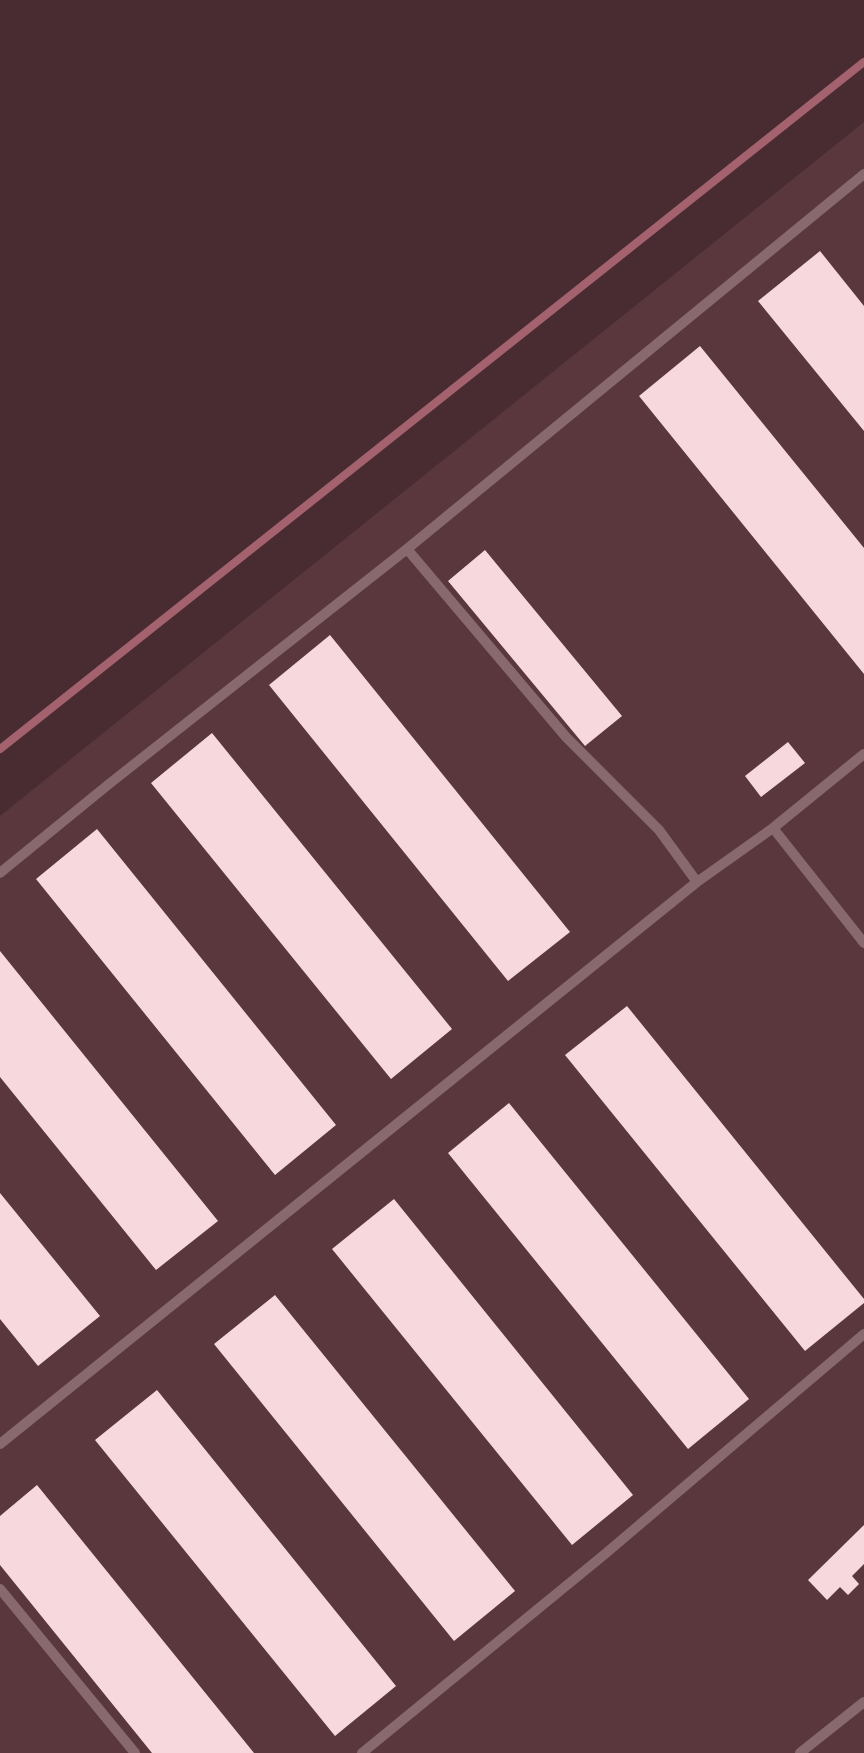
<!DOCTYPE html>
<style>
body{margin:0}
canvas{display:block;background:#492c31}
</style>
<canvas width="864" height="1753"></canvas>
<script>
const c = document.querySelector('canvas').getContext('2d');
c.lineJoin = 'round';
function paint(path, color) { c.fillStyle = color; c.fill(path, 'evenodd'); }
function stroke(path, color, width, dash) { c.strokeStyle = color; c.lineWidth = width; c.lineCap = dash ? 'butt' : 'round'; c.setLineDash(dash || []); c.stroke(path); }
paint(new Path2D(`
 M864,122V1753H0V816Z`), '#59373d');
stroke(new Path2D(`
 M0,749L864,62`), '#a4616e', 8);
paint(new Path2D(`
 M820,251L864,306V431L758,301Z
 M700,346L864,548V674L639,396Z
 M485,550L622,716L585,746L448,581Z
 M330,635L570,932L508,981L269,685Z
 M212,733L452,1029L391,1079L151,783Z
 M788,742L805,763L761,797L745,776Z
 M97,829L336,1125L275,1175L36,879Z
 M0,951L218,1221L156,1270L0,1077Z
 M627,1006L864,1299V1303L805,1351L565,1055Z
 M509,1103L749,1399L688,1449L448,1153Z
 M0,1193L100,1316L38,1366L0,1319Z
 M394,1199L633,1495L572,1545L332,1249Z
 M275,1295L515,1591L454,1641L214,1344Z
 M157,1390L396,1686L335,1736L95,1440Z
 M37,1485L254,1753H152L0,1565V1516Z
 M864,1525V1564L852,1576L859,1584L848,1595L840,1587L827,1600L808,1580Z`), '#f7d8dd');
stroke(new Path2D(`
 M407,549L566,737L659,830L697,882
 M864,754L773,828L864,943
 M0,873L109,784L407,549L864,174
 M0,1444L697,882L773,828
 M0,1589L135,1753
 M362,1753L605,1554L864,1334
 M800,1753L864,1702`), '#88696e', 10);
</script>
